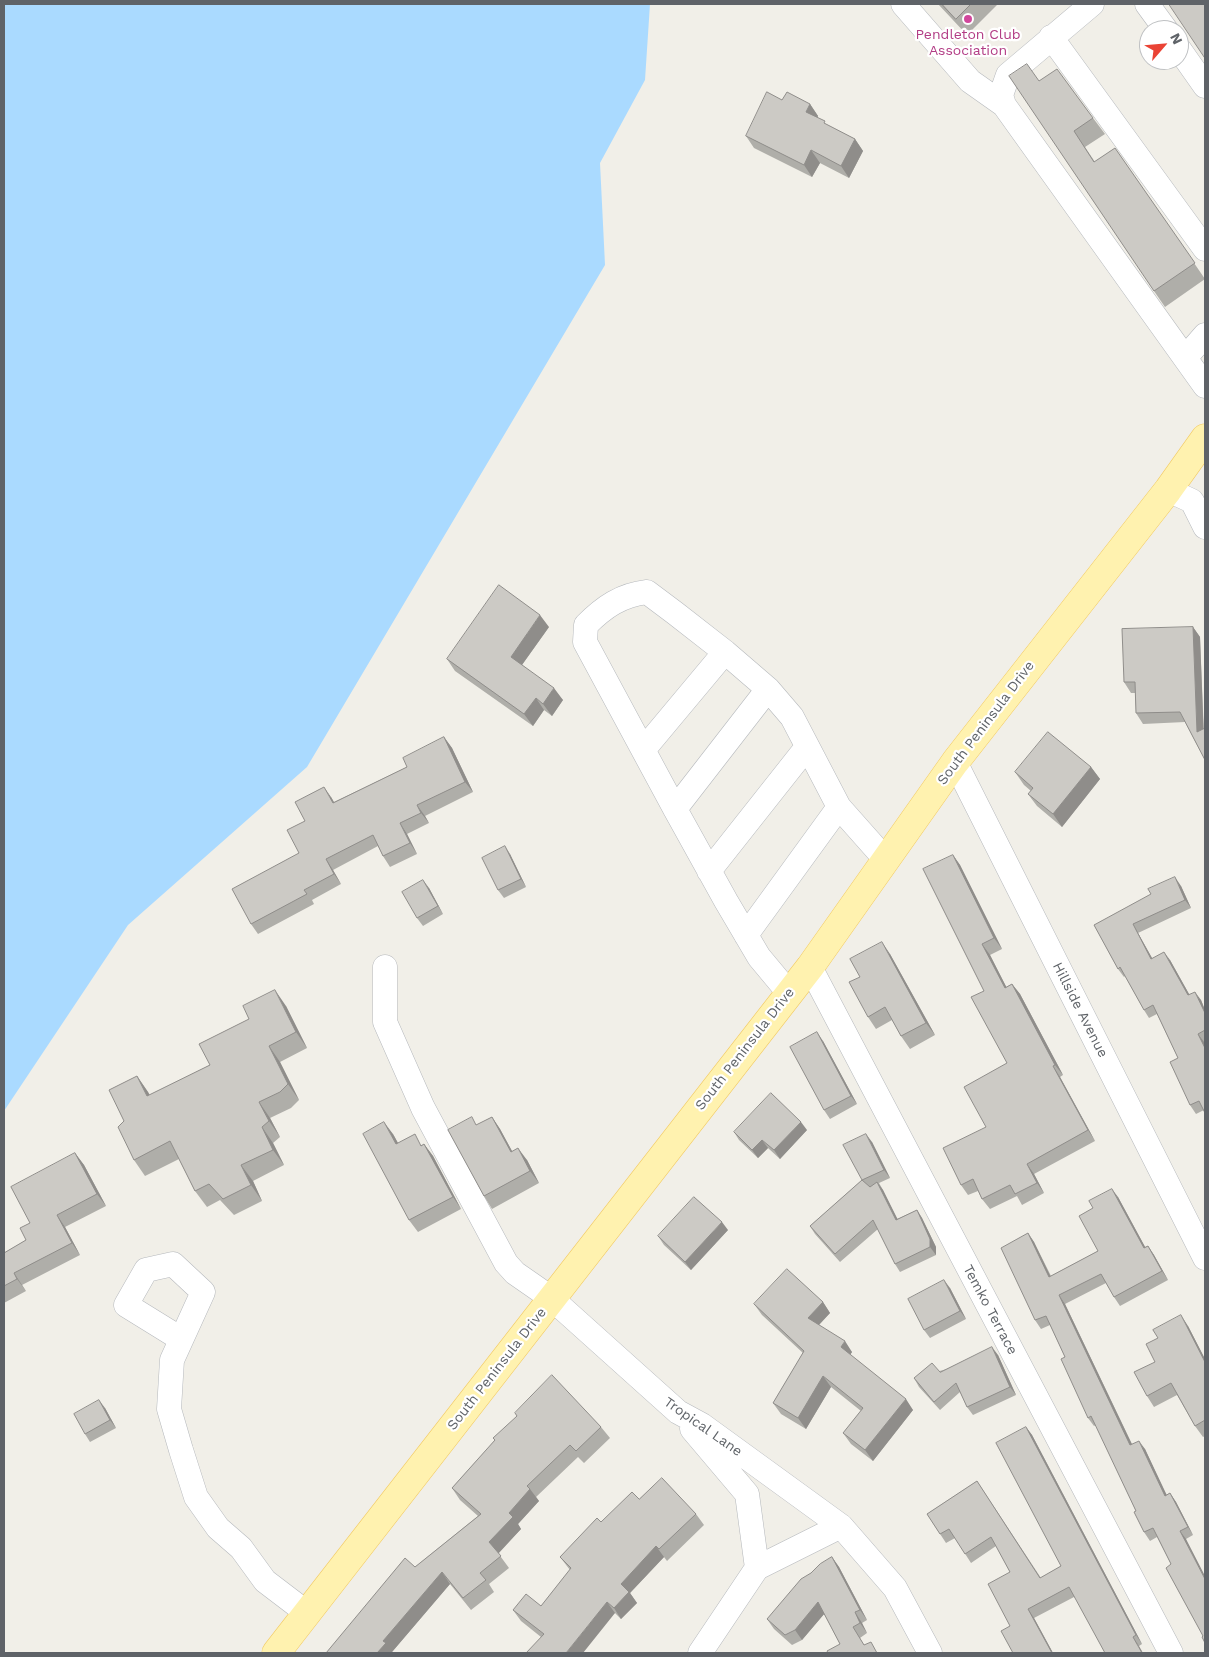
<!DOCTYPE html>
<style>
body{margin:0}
#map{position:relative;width:1209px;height:1657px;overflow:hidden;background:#f1efe8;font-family:"Work Sans",sans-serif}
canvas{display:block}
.frame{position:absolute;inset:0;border:5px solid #5f6368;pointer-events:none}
.north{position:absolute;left:1139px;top:20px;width:50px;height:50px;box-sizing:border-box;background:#fff;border:1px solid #bfc1c3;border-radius:50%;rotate:63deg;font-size:14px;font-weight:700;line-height:20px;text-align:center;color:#5f6368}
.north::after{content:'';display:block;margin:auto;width:18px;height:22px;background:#ea4335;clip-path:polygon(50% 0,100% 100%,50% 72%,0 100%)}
</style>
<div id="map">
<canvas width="1209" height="1657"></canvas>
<div class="frame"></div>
<div class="north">N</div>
</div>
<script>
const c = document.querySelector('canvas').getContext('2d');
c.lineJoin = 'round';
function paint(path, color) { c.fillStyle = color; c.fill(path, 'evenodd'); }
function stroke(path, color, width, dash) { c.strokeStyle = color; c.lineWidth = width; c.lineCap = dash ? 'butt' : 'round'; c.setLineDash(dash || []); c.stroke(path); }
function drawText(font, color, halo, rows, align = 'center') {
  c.font = font + ' "Work Sans",sans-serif'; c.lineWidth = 4.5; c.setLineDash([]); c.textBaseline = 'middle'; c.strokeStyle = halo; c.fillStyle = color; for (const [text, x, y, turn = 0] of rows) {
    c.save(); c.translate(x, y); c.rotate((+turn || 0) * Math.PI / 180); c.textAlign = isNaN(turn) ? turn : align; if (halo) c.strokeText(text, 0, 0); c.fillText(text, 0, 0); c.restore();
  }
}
paint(new Path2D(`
 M4,4H650L645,80L600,163L605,265L307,767L128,925L4,1111Z`), '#aadaff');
const minor = new Path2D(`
 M903,4L970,81L1004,105
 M1092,4L1008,75L1001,95L1004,105L1205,386
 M1147,4L1166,30
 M1051,37L1205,249
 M1179,49L1205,86
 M1185,358L1205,335
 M1168,490L1192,501L1205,527
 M644,749L725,652
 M955,762L1205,1258
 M675,809L768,689
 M709,871L807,747
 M746,935L839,807
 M385,967V1022L423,1108L506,1263L515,1273L551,1298L678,1412L702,1425L841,1526L895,1588L930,1653
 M810,967L1171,1653
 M789,993L759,957L726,901L675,809L585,642L586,625C604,607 621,595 647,592L675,613L725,652L768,689L792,717L839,807L886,860
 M181,1339L126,1305L146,1270L173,1264L203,1292L172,1360L169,1409L181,1450L196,1497L218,1528L241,1548L265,1581L307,1613
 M692,1429L747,1494L757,1568L700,1653
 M757,1568L841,1526`);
const major = new Path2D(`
 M276,1653L810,967L955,762L1168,490L1205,438`);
stroke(minor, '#b5b8bc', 25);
stroke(major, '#f2c960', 29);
stroke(minor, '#fff', 24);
stroke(major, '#fff2af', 28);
paint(new Path2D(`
 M938,4H998L967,35Z
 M1039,81L1093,118L1105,134L1085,147L1095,162L1115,148L1205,279L1165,307L1154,291Z
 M782,100L810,104L818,116L817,118L827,125L855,139L863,151L849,178L820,163L812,177L754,148L746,136Z
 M549,627L522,665L563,700L552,716L544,710L533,726L455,671L447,659Z
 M1193,627L1200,637L1205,760L1185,722L1143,724L1136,713L1135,693H1131L1124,682Z
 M444,737L452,748L473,792L425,816L429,823L407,834L417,854L390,867L383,856L378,846L333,870L341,884L312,900L314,904L258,934L251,924L299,853L305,821L331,797L334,802L407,767Z
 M1091,767L1100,779L1062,827L1037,806L1028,794L1031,791L1024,785L1015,772Z
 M510,854L526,887L504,898L498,890Z
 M953,855L960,865L1002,949L990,955L1006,987L1012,984L1020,994L1063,1075L1060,1077L1095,1141L1034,1174L1044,1193L1022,1205L1017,1196L990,1209L982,1199L978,1191L968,1195L961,1185L986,1127L1007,1063L984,991Z
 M1181,886L1191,908L1138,933L1152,958L1170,960L1189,994L1201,1000L1205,1010L1204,1110L1196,1114L1190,1105L1178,1058L1157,1014L1149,1018L1144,1010L1125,976L1124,977L1118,969L1094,925Z
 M429,888L443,914L423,926L417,918Z
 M890,954L935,1035L910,1049L901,1036L892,1020L876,1029L868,1017L860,977Z
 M286,1006L307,1048L280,1062L299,1100L291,1108L270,1118L280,1137L273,1143L284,1165L253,1181L262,1201L234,1215L220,1200L207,1207L195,1191L179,1159L145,1176L134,1160L124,1121L137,1076L150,1095L210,1065Z
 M823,1041L857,1104L830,1119L824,1110Z
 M492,1117L500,1129L512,1151L527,1160L539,1183L492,1209L484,1196L477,1125Z
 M807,1130L780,1159L768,1148L758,1158L739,1140L734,1132Z
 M393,1134L398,1143L422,1145L424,1144L433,1156L461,1209L418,1232L409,1220Z
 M872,1142L890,1178L879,1183L883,1190L897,1219L917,1210L922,1218L936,1247V1255L900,1272L895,1264L878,1229L840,1262L815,1234L810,1226L862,1180Z
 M75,1153L84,1165L106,1206L65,1227L80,1255L22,1285L26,1291L4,1303V1253L26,1240L30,1223Z
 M1118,1197L1145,1247L1148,1246L1154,1255L1168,1280L1120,1306L1114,1297L1106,1283L1065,1304L1132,1444L1145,1449L1166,1495L1170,1493L1176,1502L1193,1535L1186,1539L1203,1636L1171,1564L1157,1537L1150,1541L1144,1532L1136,1511L1096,1425L1094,1426L1088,1418L1065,1357L1050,1325L1041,1329L1035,1320L1028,1233L1034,1242L1051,1276L1098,1251Z
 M728,1230L691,1270L664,1245L658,1236Z
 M950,1288L966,1319L930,1338L924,1330Z
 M823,1302L830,1313L819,1325L852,1352L850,1355L913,1410L873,1461L851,1444L843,1433L861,1411L831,1387L806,1429L781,1414L773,1403L803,1353L762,1315L754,1304Z
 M1188,1326L1205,1359V1436L1203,1437L1195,1426L1177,1395L1154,1407L1147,1396L1155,1362Z
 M998,1355L1016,1395L973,1415L967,1407L960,1392L940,1410L919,1387L914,1378Z
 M105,1408L116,1428L90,1442L85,1434Z
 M515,1413L601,1427L610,1438L584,1463L578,1457L536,1497L539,1501L518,1524L521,1529L498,1553L509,1568L489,1584L494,1592L471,1610L450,1584L392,1652L393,1653H326L415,1567L478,1516L460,1500L452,1488L517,1416Z
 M1026,1427L1032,1435L1142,1644L1139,1646L1074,1597L1034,1618L1053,1653H1013L1010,1626V1572L996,1546L971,1563L955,1538L946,1543L927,1514L977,1481L1041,1578L1061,1566Z
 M639,1499L696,1514L704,1525L667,1561L664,1557L630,1593L637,1603L621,1619L615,1613L541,1637L521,1621L513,1610L541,1606L570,1570L560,1557L601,1522Z
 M832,1557L839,1567L867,1620L862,1623L867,1633L860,1638L864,1645L878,1653L840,1644L824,1614L802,1640L792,1645L774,1629L767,1619L811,1573Z`), '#afaea9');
paint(new Path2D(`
 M810,104L818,116L814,124L806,112Z
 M855,139L863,151L849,178L841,166Z
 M811,150L820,163L812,177L804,165Z
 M540,615L549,627L519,669L511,657Z
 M1193,627L1200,637L1204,742L1197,732Z
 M554,688L563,700L552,716L543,704Z
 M536,698L544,710L533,726L524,714Z
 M444,737L452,748L473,792L465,782Z
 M1091,767L1100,779L1062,827L1053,814Z
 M324,787L331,797L340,813L333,803Z
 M417,805L425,816L429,823L421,813Z
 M400,823L407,834L417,854L410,843Z
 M505,846L510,854L526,887L521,879Z
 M953,855L960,865L1002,949L994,938Z
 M326,859L333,870L341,884L334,874Z
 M1175,877L1181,886L1191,908L1185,900Z
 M423,880L429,888L443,914L438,906Z
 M1133,924L1138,933L1157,967L1151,959Z
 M882,942L890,954L935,1035L926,1023Z
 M982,944L990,955L1012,998L1005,988Z
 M1164,952L1170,960L1194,1003L1188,995Z
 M1012,984L1020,994L1063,1075L1055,1065Z
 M275,990L286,1006L307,1048L296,1032Z
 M1195,992L1201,1000L1205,1010V1013Z
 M817,1032L823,1041L857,1104L851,1096Z
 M1198,1034L1204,1042L1205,1044V1048Z
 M269,1046L280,1062L299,1100L288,1084Z
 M1053,1066L1060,1077L1095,1141L1088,1130Z
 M137,1076L148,1092L158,1112L147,1096Z
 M259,1102L270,1118L280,1137L269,1121Z
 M492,1117L500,1129L519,1164L511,1152Z
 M384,1122L393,1134L405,1156L396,1144Z
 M801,1122L807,1130L780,1159L774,1150Z
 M262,1127L273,1143L284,1165L273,1150Z
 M866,1134L872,1142L890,1178L884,1170Z
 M762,1140L768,1148L758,1158L752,1150Z
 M424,1144L433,1156L461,1209L453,1197Z
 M518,1148L527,1160L539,1183L530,1171Z
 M75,1153L84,1165L106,1206L97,1194Z
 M1027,1164L1034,1174L1044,1193L1037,1183Z
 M241,1165L253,1181L262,1201L251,1185Z
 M877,1182L883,1190L902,1228L896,1220Z
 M1112,1189L1118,1197L1150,1256L1144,1248Z
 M917,1210L922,1218L936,1247V1255L930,1247Z
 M57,1215L65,1227L80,1255L72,1243Z
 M722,1222L728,1230L691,1270L685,1262Z
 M1028,1233L1034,1242L1055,1286L1049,1277Z
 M1148,1246L1154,1255L1168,1280L1162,1271Z
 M14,1273L26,1291L17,1279Z
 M944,1280L950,1288L966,1319L960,1311Z
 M1059,1295L1065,1304L1136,1453L1130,1445Z
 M823,1302L830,1313L815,1329L808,1318Z
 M1181,1315L1188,1326L1205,1359V1362Z
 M845,1341L852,1352L848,1358L841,1347Z
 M992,1347L998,1355L1016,1395L1010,1387Z
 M823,1376L831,1387L806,1429L798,1418Z
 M906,1399L913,1410L873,1461L865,1450Z
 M99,1400L105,1408L116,1428L110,1420Z
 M1026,1427L1032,1435L1142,1644L1136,1635Z
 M1139,1441L1145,1449L1171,1504L1165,1496Z
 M530,1489L539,1501L518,1524L521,1529L498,1554L489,1542L509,1513Z
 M1170,1493L1176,1502L1193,1535L1188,1527Z
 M1180,1531L1186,1539L1205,1576V1579Z
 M656,1546L664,1557L630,1593L637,1603L621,1619L614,1608L621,1584Z
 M832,1557L839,1567L867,1620L860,1610Z
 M442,1572L450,1584L392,1652L393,1653H377L383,1641Z
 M607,1602L615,1613L583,1653H566Z
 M818,1602L825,1613L802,1640L795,1630Z
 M1028,1609L1034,1618L1053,1653H1052Z
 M855,1612L862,1623L867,1633L860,1623Z
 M1133,1637L1139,1646L1143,1653H1142Z`), '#8f8d8a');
const building = new Path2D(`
 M942,4H971L956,19Z
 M1169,4H1205V58Z
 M1027,64L1039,81L1057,69L1093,118L1074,131L1094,162L1115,148L1195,263L1154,291L1009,76Z
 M767,92L782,100L787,92L810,104L806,112L825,121L824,123L855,139L841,166L811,150L804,165L746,136Z
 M499,585L540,615L511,657L554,688L543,704L536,698L524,714L447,659Z
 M1193,627L1197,732L1205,728V760L1180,712L1136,713L1135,682H1124L1122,629Z
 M1048,732L1091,767L1053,814L1028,794L1033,788L1015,772Z
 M444,737L465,782L417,805L421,813L400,823L410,843L383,856L373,835L326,859L334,874L304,890L307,894L251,924L232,889L299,853L287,830L305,821L295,802L324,787L333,803L407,767L403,758Z
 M505,846L521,879L498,890L482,858Z
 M953,855L994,938L982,944L1005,988L1012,984L1055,1065L1053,1066L1088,1130L1027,1164L1037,1183L1015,1194L1010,1185L982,1199L973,1179L961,1185L943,1148L986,1127L964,1087L1007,1063L971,997L984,991L923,869Z
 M1175,877L1185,900L1133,924L1151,959L1164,952L1188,995L1195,992L1205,1013V1030L1198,1034L1205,1048V1113L1199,1101L1190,1105L1170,1062L1178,1058L1153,1005L1144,1010L1120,967L1118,969L1094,925L1151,894L1148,889Z
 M423,880L438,906L417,918L402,892Z
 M882,942L926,1023L901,1036L885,1007L868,1017L849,982L860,977L850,959Z
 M275,990L296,1032L269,1046L288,1084L280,1092L259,1102L269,1121L262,1127L273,1150L241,1165L251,1185L223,1199L209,1184L195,1191L170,1141L134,1160L118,1127L124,1121L109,1090L137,1076L147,1096L210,1065L199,1044L249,1019L243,1006Z
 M817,1032L851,1096L824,1110L790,1047Z
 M771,1093L801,1122L774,1150L762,1140L752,1150L734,1132Z
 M472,1117L476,1125L492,1117L511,1152L518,1148L530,1171L484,1196L448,1130Z
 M384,1122L396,1144L415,1134L421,1146L424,1144L453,1197L409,1220L363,1134Z
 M866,1134L884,1170L862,1180L870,1187L877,1182L896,1220L917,1210L930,1239V1247L895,1264L873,1220L835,1254L810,1226L862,1180L843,1145Z
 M75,1153L97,1194L57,1215L72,1243L14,1273L17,1279L4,1286V1253L26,1240L20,1228L30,1223L11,1187Z
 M1112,1189L1144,1248L1148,1246L1162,1271L1114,1297L1101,1274L1059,1295L1130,1445L1139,1441L1165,1496L1170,1493L1188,1527L1180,1531L1205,1579V1643L1202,1637L1203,1636L1166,1568L1171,1564L1153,1528L1144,1532L1134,1512L1136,1511L1091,1416L1088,1418L1061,1359L1065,1357L1046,1316L1035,1320L1001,1248L1028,1233L1049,1277L1098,1251L1079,1216L1093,1208L1089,1201Z
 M694,1197L722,1222L685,1262L658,1236Z
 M787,1269L823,1302L808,1318L845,1341L841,1347L906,1399L865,1450L843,1433L863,1408L823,1376L798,1418L773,1403L804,1351L754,1304Z
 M944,1280L960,1311L924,1330L908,1299Z
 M1181,1315L1205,1362V1420L1195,1426L1171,1383L1147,1396L1134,1372L1155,1362L1146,1344L1158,1338L1153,1330Z
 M992,1347L1010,1387L967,1407L956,1383L934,1402L914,1378L932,1363L940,1372Z
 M552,1375L601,1427L576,1451L570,1445L527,1486L530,1489L509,1513L513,1517L489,1542L501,1556L480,1573L486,1580L463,1598L442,1572L383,1641L386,1643L377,1653H326L405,1558L415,1567L481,1514L452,1488L495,1440L493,1438L517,1416L515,1413Z
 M99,1400L110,1420L85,1434L74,1414Z
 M1026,1427L1136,1635L1133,1637L1142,1653H1105L1069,1587L1028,1609L1052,1653H1013L1001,1631L1010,1626L988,1584L1010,1572L991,1537L965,1554L949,1529L940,1534L927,1514L977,1481L1040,1578L1061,1566L996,1443Z
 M662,1478L696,1514L659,1549L656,1546L621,1584L629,1592L614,1608L607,1602L566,1653H526L544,1634L513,1610L526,1594L541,1606L571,1568L560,1557L597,1518L601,1522L632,1492L639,1499Z
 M832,1557L860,1610L855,1612L860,1623L853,1627L864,1645L871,1642L877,1653H828L827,1651L840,1644L818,1602L795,1630L785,1635L767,1619L801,1579L811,1573L820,1564Z`);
paint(building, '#cccac5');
stroke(building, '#8f8d8a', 1);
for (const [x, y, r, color] of [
 [968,19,5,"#d1479c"]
]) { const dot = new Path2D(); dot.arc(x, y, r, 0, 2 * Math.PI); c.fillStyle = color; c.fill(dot); stroke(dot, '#fff', 2); }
drawText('14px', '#b23c85', '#fff', [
 ["Pendleton Club",968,35],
 ["Association",968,51]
]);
drawText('14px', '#5f6368', '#fff', [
 ["South Peninsula Drive",986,723,-53],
 ["Hillside Avenue",1080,1010,63],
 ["South Peninsula Drive",745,1049,-52],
 ["Temko Terrace",990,1310,62],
 ["South Peninsula Drive",497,1369,-52],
 ["Tropical Lane",703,1427,35]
]);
</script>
